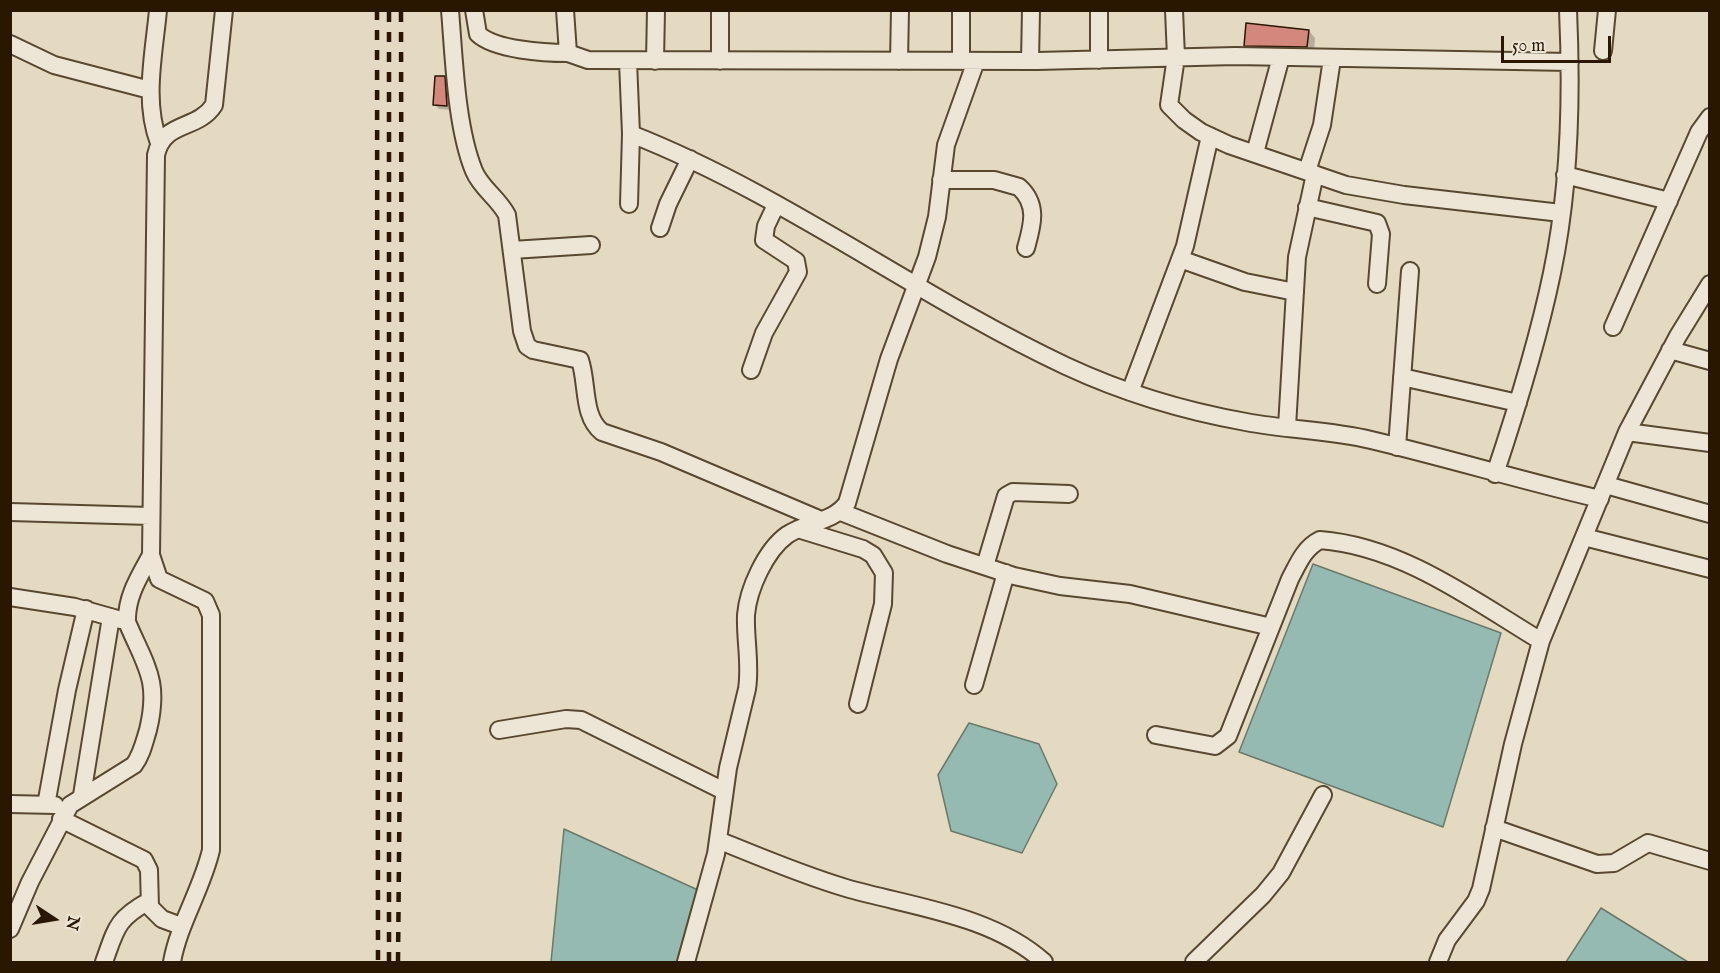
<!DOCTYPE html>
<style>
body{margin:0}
#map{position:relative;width:1720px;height:973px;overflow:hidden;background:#e4d9c1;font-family:"IM FELL English",serif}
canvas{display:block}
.frame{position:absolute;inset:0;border:12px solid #291700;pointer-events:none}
.north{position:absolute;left:24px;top:889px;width:60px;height:60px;-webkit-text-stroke:4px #ede6d7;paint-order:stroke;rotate:102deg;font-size:16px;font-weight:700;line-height:24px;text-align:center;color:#291700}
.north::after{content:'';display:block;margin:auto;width:21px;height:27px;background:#291700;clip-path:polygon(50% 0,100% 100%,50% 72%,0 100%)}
.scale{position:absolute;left:1501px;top:36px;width:110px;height:27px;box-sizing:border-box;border:3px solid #291700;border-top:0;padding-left:8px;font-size:18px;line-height:21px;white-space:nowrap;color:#291700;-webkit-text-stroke:4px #ede6d7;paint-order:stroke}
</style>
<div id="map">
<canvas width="1720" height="973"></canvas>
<div class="frame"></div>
<div class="north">N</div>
<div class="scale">50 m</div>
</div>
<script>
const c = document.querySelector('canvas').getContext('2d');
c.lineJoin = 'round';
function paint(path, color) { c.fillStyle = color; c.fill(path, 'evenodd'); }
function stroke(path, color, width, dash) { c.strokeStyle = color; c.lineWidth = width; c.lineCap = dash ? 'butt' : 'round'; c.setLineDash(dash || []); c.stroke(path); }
const water = new Path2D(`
 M1313,564L1501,633L1443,827L1239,752Z
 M969,723L1039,744L1057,784L1022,853L951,831L938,775Z
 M564,829L698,890L677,962H551Z
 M1601,908L1688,962H1566Z`);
paint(water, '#95bab1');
stroke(water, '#6a796a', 1.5);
paint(new Path2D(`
 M1309,31L1315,38L1314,53L1252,52L1245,45Z
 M444,78L448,82L451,110L439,109L435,105Z`), '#0003');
const building = new Path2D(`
 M1246,23L1309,30L1307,47L1244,46Z
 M435,76H445L447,106L433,105Z`);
paint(building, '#d4877c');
stroke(building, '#291700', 1.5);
const minor = new Path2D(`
 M158,10C154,54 143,101 159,143
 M450,10C454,58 456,127 474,171C481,188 498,198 507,215L522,331L527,346L533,350L580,360C588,384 582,416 602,432L661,452L821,520
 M474,10L478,34C495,50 545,53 568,53
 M565,10L568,53L588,60L1037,61L1235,56L1570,62
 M720,10V61
 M1174,10L1176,57L1169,105L1184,120L1201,132L1229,145L1346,185L1404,195L1561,213
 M10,44L54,65L150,90
 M1603,51L1607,10
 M1099,60V10
 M628,61L631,134L629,204
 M655,61L656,10
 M899,61L900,10
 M961,61V10
 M1030,61L1031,10
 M631,134C784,194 917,296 1066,366C1124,393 1184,411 1246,422C1287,430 1330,430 1371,440C1447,458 1523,481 1600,499
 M1255,153L1281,57
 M1307,171L1322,125L1332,59
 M1565,175L1669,201
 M941,180H994L1019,187C1039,205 1032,226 1026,248
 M1307,207L1377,223L1381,234L1377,284
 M660,228L668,204L690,159
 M512,250L591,245
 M1180,259L1245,282L1295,292
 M1613,327L1699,132L1710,117
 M1670,350L1710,361
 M751,370L764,333L798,272L796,261L764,240L766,226L776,205
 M1402,377L1518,403
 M1130,392L1185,246L1210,136
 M1287,427L1297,257L1315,174
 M1627,432L1710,443
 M1397,447L1410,271
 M1495,474C1517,408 1538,341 1552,273C1570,188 1572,97 1568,10
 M1606,485L1710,514
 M10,512L150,516
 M841,512L947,554L1014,576L1060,586L1130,594L1271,627
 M798,529L863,549L873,555L884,573L883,604L858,704
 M1584,537L1710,569
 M985,566L1006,496L1013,492L1069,494
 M10,597L75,607L121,620
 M974,685L1006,573
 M499,730L566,719L581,720L724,791
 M1156,735L1215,746L1228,736L1290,579C1298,564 1304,548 1320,540C1401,546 1473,600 1541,641
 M82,795L111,617
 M10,804L55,805
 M46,805L67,690L86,609
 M61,819L144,860L149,870L150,907L162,919L181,926
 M1494,828L1597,864L1614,863L1648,843L1710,861
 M718,840C760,857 802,875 846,888C912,907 992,915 1044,962
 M10,929L30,882L70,805L134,765C142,754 144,743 148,730C160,680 146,667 127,622C126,597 139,577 151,555
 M104,962C116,929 116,919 149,901
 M172,962C179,923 202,889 211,850V615L205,601L159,579L151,555L156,155C164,120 197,131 214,105L224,10
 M686,962L716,854L728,768L747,689C751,664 745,640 746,615C748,589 766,550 787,535C806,522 834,522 847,503L889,359L927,257L937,217L946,145L976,61
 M1194,962L1263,895L1281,873L1323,795
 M1438,962L1447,940L1476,901L1481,889L1513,744L1541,641L1627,432L1678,336L1710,284`);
stroke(minor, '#584830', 20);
stroke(minor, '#ede6d7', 16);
stroke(new Path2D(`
 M377,10L378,962
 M389,962V10
 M398,962L402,549L401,10`), '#291700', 4.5, [10, 10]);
</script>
